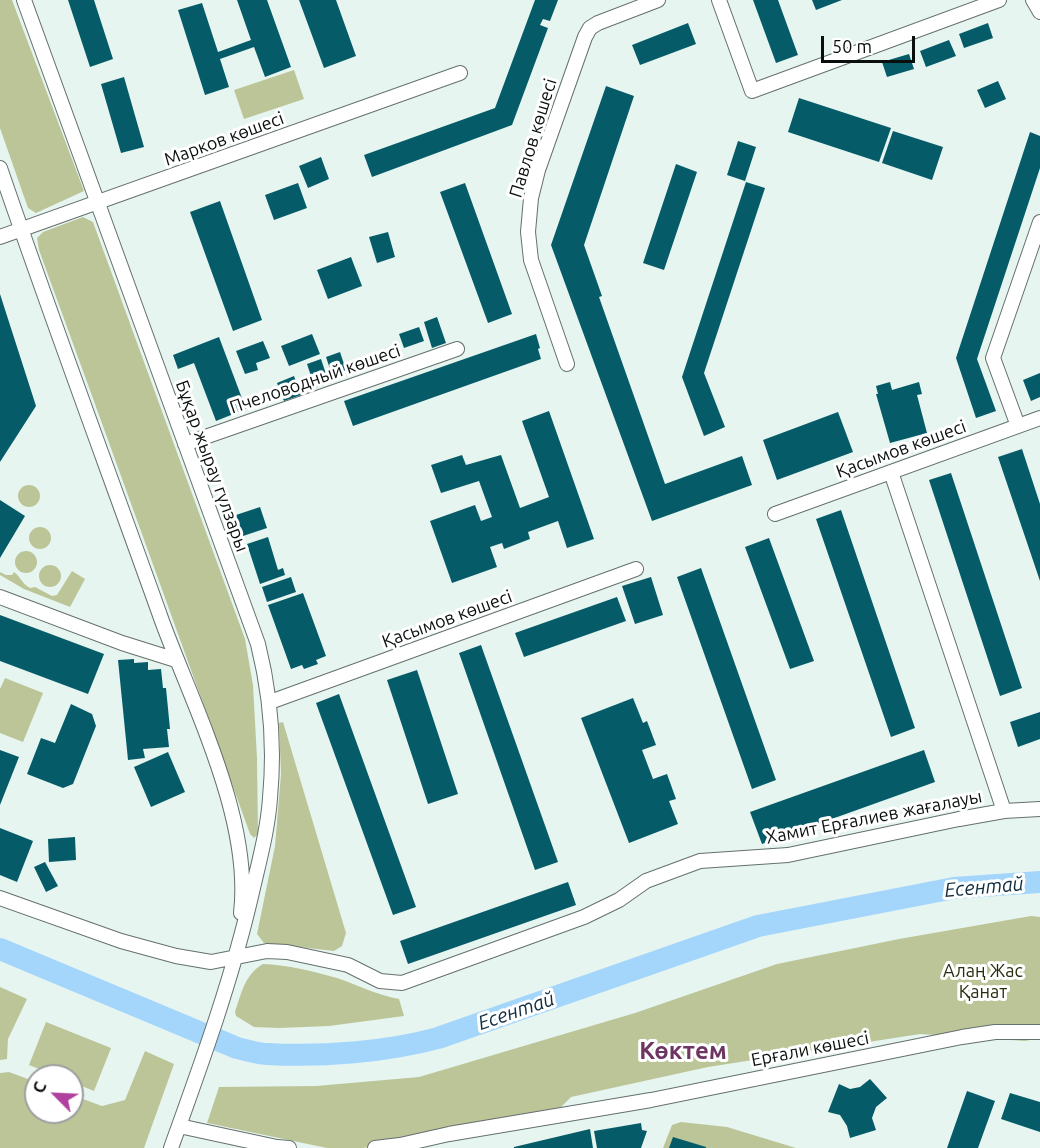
<!DOCTYPE html>
<meta charset="utf-8">
<style>
body{margin:0}
#map{position:relative;width:1040px;height:1148px;overflow:hidden;background:#e7f5f1;font-family:Ubuntu,sans-serif}
canvas{display:block}
.north{position:absolute;left:24px;top:1064px;width:60px;height:60px;box-sizing:border-box;background:#fff;border:2px solid #9d9f9f;border-radius:50%;rotate:294deg;font-size:16px;font-weight:700;line-height:24px;text-align:center;color:#0a0f0e}
.north::after{content:'';display:block;margin:auto;width:21px;height:27px;background:#b1419e;clip-path:polygon(50% 0,100% 100%,50% 72%,0 100%)}
.scale{position:absolute;left:821px;top:36px;width:94px;height:27px;box-sizing:border-box;border:3px solid #0a0f0e;border-top:0;padding-left:8px;font-size:18px;line-height:21px;white-space:nowrap;color:#0a0f0e;-webkit-text-stroke:4px #fff;paint-order:stroke}
</style>
<div id="map">
<canvas width="1040" height="1148"></canvas>
<div class="north">С</div>
<div class="scale">50 m</div>
</div>
<script>
const c = document.querySelector('canvas').getContext('2d');
c.lineJoin = 'round';
function paint(path, color) { c.fillStyle = color; c.fill(path, 'evenodd'); }
function stroke(path, color, width, dash) { c.strokeStyle = color; c.lineWidth = width; c.lineCap = dash ? 'butt' : 'round'; c.setLineDash(dash || []); c.stroke(path); }
function drawText(font, color, halo, rows, align = 'center') {
  c.font = font + ' Ubuntu,sans-serif'; c.lineWidth = 6; c.setLineDash([]); c.textBaseline = 'middle'; c.strokeStyle = halo; c.fillStyle = color; for (const [text, x, y, turn = 0] of rows) {
    c.save(); c.translate(x, y); c.rotate((+turn || 0) * Math.PI / 180); c.textAlign = isNaN(turn) ? turn : align; if (halo) c.strokeText(text, 0, 0); c.fillText(text, 0, 0); c.restore();
  }
}
paint(new Path2D(`
 M0,0H12L84,191L36,213L28,208L0,128Z
 M294,70L304,99L244,119L234,90Z
 M83,217L93,222L245,639L253,685L257,758L258,834L254,838L250,834C180,639 110,445 39,250L37,238L43,232Z
 M18 496a11 11 0 1 1 22 0a11 11 0 1 1-22 0Z
 M29 538a11 11 0 1 1 22 0a11 11 0 1 1-22 0Z
 M15 562a11 11 0 1 1 22 0a11 11 0 1 1-22 0Z
 M39 576a11 11 0 1 1 22 0a11 11 0 1 1-22 0Z
 M72,571L85,579L70,607L24,589L0,575V572L6,575H12L14,572C21,577 22,584 30,588L35,587L52,596L57,595Z
 M5,678L43,693L23,742L0,733V689Z
 M283,722L346,933L342,946L334,951L264,943L257,934L275,846L281,774L279,723Z
 M1031,916L1040,917V1038L1025,1041L920,1034L708,1067L571,1097L558,1110L405,1142L363,1148H327L207,1123L219,1087L316,1086L419,1077L635,1013L777,964L899,939Z
 M263,964C288,965 312,971 337,978C358,985 377,995 399,999L404,1016L329,1026L280,1028L254,1027L236,1016L235,1012C241,994 245,974 263,964Z
 M0,987L27,999L8,1039L7,1059L0,1060Z
 M46,1022L111,1048L94,1091L72,1082V1076H56L29,1065Z
 M145,1051L174,1064L144,1148H0V1073L9,1072L36,1082V1112H72V1095L102,1106L125,1100Z
 M681,1122L727,1127L796,1148H663L672,1125Z`), '#bcc598');
stroke(new Path2D(`
 M0,949L237,1048C247,1050 258,1054 268,1054C321,1057 387,1052 438,1038L758,926L954,888L1040,882`), '#a4d6fc', 22);
paint(new Path2D(`
 M68,0H94L113,59L90,67Z
 M237,0H267L291,67L265,77L254,47L220,59L229,87L205,95L178,10L202,3L218,52L251,40Z
 M299,0H336L356,56L324,68Z
 M535,0H558L550,21L543,19L540,25L548,28L512,125L372,177L364,155L495,108Z
 M753,0H778L798,55L776,63Z
 M812,0H842L816,10Z
 M688,23L696,44L640,65L632,45Z
 M988,23L993,38L964,48L959,34Z
 M949,40L956,56L926,67L920,51Z
 M909,54L914,69L887,77L882,62Z
 M124,77L144,147L121,153L101,84Z
 M998,81L1006,99L985,108L977,90Z
 M606,86L634,96L584,245L602,296L599,297L665,484L742,456L752,485L652,521L551,245Z
 M799,98L891,128L879,162L788,132Z
 M893,131L943,147L932,180L882,163Z
 M1030,132L1040,136V168L977,359L996,411L976,418L956,358Z
 M738,141L756,147L745,181L727,175Z
 M321,157L329,179L308,188L299,166Z
 M676,164L697,172L664,270L643,263Z
 M746,182L765,188L704,373L725,427L704,436L682,377Z
 M298,183L307,208L274,220L265,195Z
 M465,183L512,314L488,323L440,192Z
 M220,201L262,320L233,331L190,212Z
 M388,232L395,257L377,263L369,237Z
 M351,257L362,286L328,299L317,270Z
 M0,294L36,406L0,462Z
 M437,317L446,343L432,348L424,322Z
 M419,327L424,341L404,348L399,334Z
 M312,334L320,354L289,366L281,346Z
 M536,334L540,348L538,349L541,359L353,426L344,401Z
 M219,337L246,409L216,421L194,363L178,369L173,355Z
 M263,341L270,358L256,363L258,370L245,374L236,351Z
 M340,352L346,370L332,375L326,357Z
 M321,359L329,383L315,388L307,364Z
 M1040,373V397L1031,401L1023,380Z
 M294,376L301,395L284,401L277,383Z
 M890,382L892,390L919,382L922,394L917,395L927,433L890,443L876,394H878L876,386Z
 M549,411L594,539L567,548L558,521L528,532L530,539L504,549L502,543L490,547L497,567L452,583L430,521L475,505L481,521L492,517L479,481L441,493L431,465L462,455L466,465L501,455L520,508L549,497L522,421Z
 M838,412L853,452L777,480L763,440Z
 M1022,449L1040,504V581L998,457Z
 M951,473L1022,688L1000,696L929,480Z
 M0,500L25,516L0,558Z
 M260,507L267,528L243,536L236,515Z
 M841,510L915,728L891,737L816,519Z
 M268,537L278,570L283,568L285,575L260,584L247,544Z
 M769,538L814,661L790,669L745,547Z
 M701,568L776,780L752,789L677,577Z
 M291,577L296,592L267,602L262,587Z
 M651,577L663,615L635,624L622,586Z
 M303,593L326,656L316,660L318,664L304,669L302,665L291,669L268,605Z
 M617,597L626,621L524,657L515,633Z
 M0,615L104,654L88,694L0,661Z
 M481,645L558,862L535,870L459,653Z
 M134,659V663L148,662V670L161,669L163,688H166L170,729H167L169,747L143,749L145,758L128,760L118,660Z
 M417,670L458,794L428,804L387,680Z
 M339,694L416,907L393,915L316,703Z
 M633,698L643,723L647,721L656,745L642,750L653,779L667,774L676,799L669,801L678,824L629,843L581,718Z
 M71,704L92,714L96,726L73,784L63,788L27,774L41,738L55,743Z
 M1040,712V739L1018,747L1010,722Z
 M0,750L19,757L0,805Z
 M924,750L935,782L762,844L750,812Z
 M168,752L185,792L151,807L134,767Z
 M0,828L33,841L17,882L0,875Z
 M75,837L76,860L49,862L48,839Z
 M45,862L58,886L46,892L34,867Z
 M568,882L576,905L408,964L400,941Z
 M870,1079L887,1098L876,1107L872,1118L876,1130L850,1138L847,1126L840,1115L828,1112L839,1084L850,1089L860,1087Z
 M967,1091L995,1101L978,1148H947Z
 M1010,1093L1040,1102V1132L1001,1119Z
 M641,1123L642,1130L647,1131L641,1148H597L594,1131Z
 M590,1129L593,1148H514V1147Z
 M673,1137L706,1147V1148H669Z`), '#055c68');
const minor = new Path2D(`
 M24,0L258,644C271,696 275,745 270,798C268,828 260,858 253,888C233,977 202,1062 171,1148
 M719,0L752,91L999,0
 M1033,0L1040,12
 M0,168C52,320 108,470 162,621C194,708 252,820 241,913
 M0,237L460,73
 M567,364L531,260L528,232L531,198L538,170L585,37L590,28L598,23L658,0
 M1018,426L993,358L1040,222
 M185,444L457,349
 M891,472L1004,811
 M775,514L1040,418
 M0,597L122,643L176,660
 M270,702L636,569
 M0,898L121,941L176,956L211,962L267,951L287,952L348,965L380,981L402,983L584,917L619,900L646,881L700,861L788,855L959,819L1004,811L1040,809
 M179,1126L277,1147L289,1148
 M375,1148L400,1145L449,1134L651,1100L962,1037L995,1032H1040`);
stroke(minor, '#64706d', 16);
stroke(minor, '#fff', 14);
drawText('18px', '#0a0f0e', '#fff', [
 ["Павлов көшесі",533,138,-73],
 ["Марков көшесі",224,139,-20],
 ["Пчеловодный көшесі",315,379,-19],
 ["Қасымов көшесі",901,449,-20],
 ["Бұқар жырау гүлзары",212,466,70],
 ["Қасымов көшесі",447,619,-20],
 ["Хамит Ерғалиев жағалауы",874,817,-11],
 ["Ерғали көшесі",810,1049,-11]
]);
drawText('18px', '#292e0f', '#fff', [
 ["Алаң Жас",983,971],
 ["Қанат",983,992]
]);
drawText('italic 20px', '#102c3f', '#fff', [
 ["Есентай",984,887,-5],
 ["Есентай",516,1011,-19]
]);
drawText('bold 24px', '#6d3562', '#fff', [
 ["Көктем",683,1051]
]);
</script>
